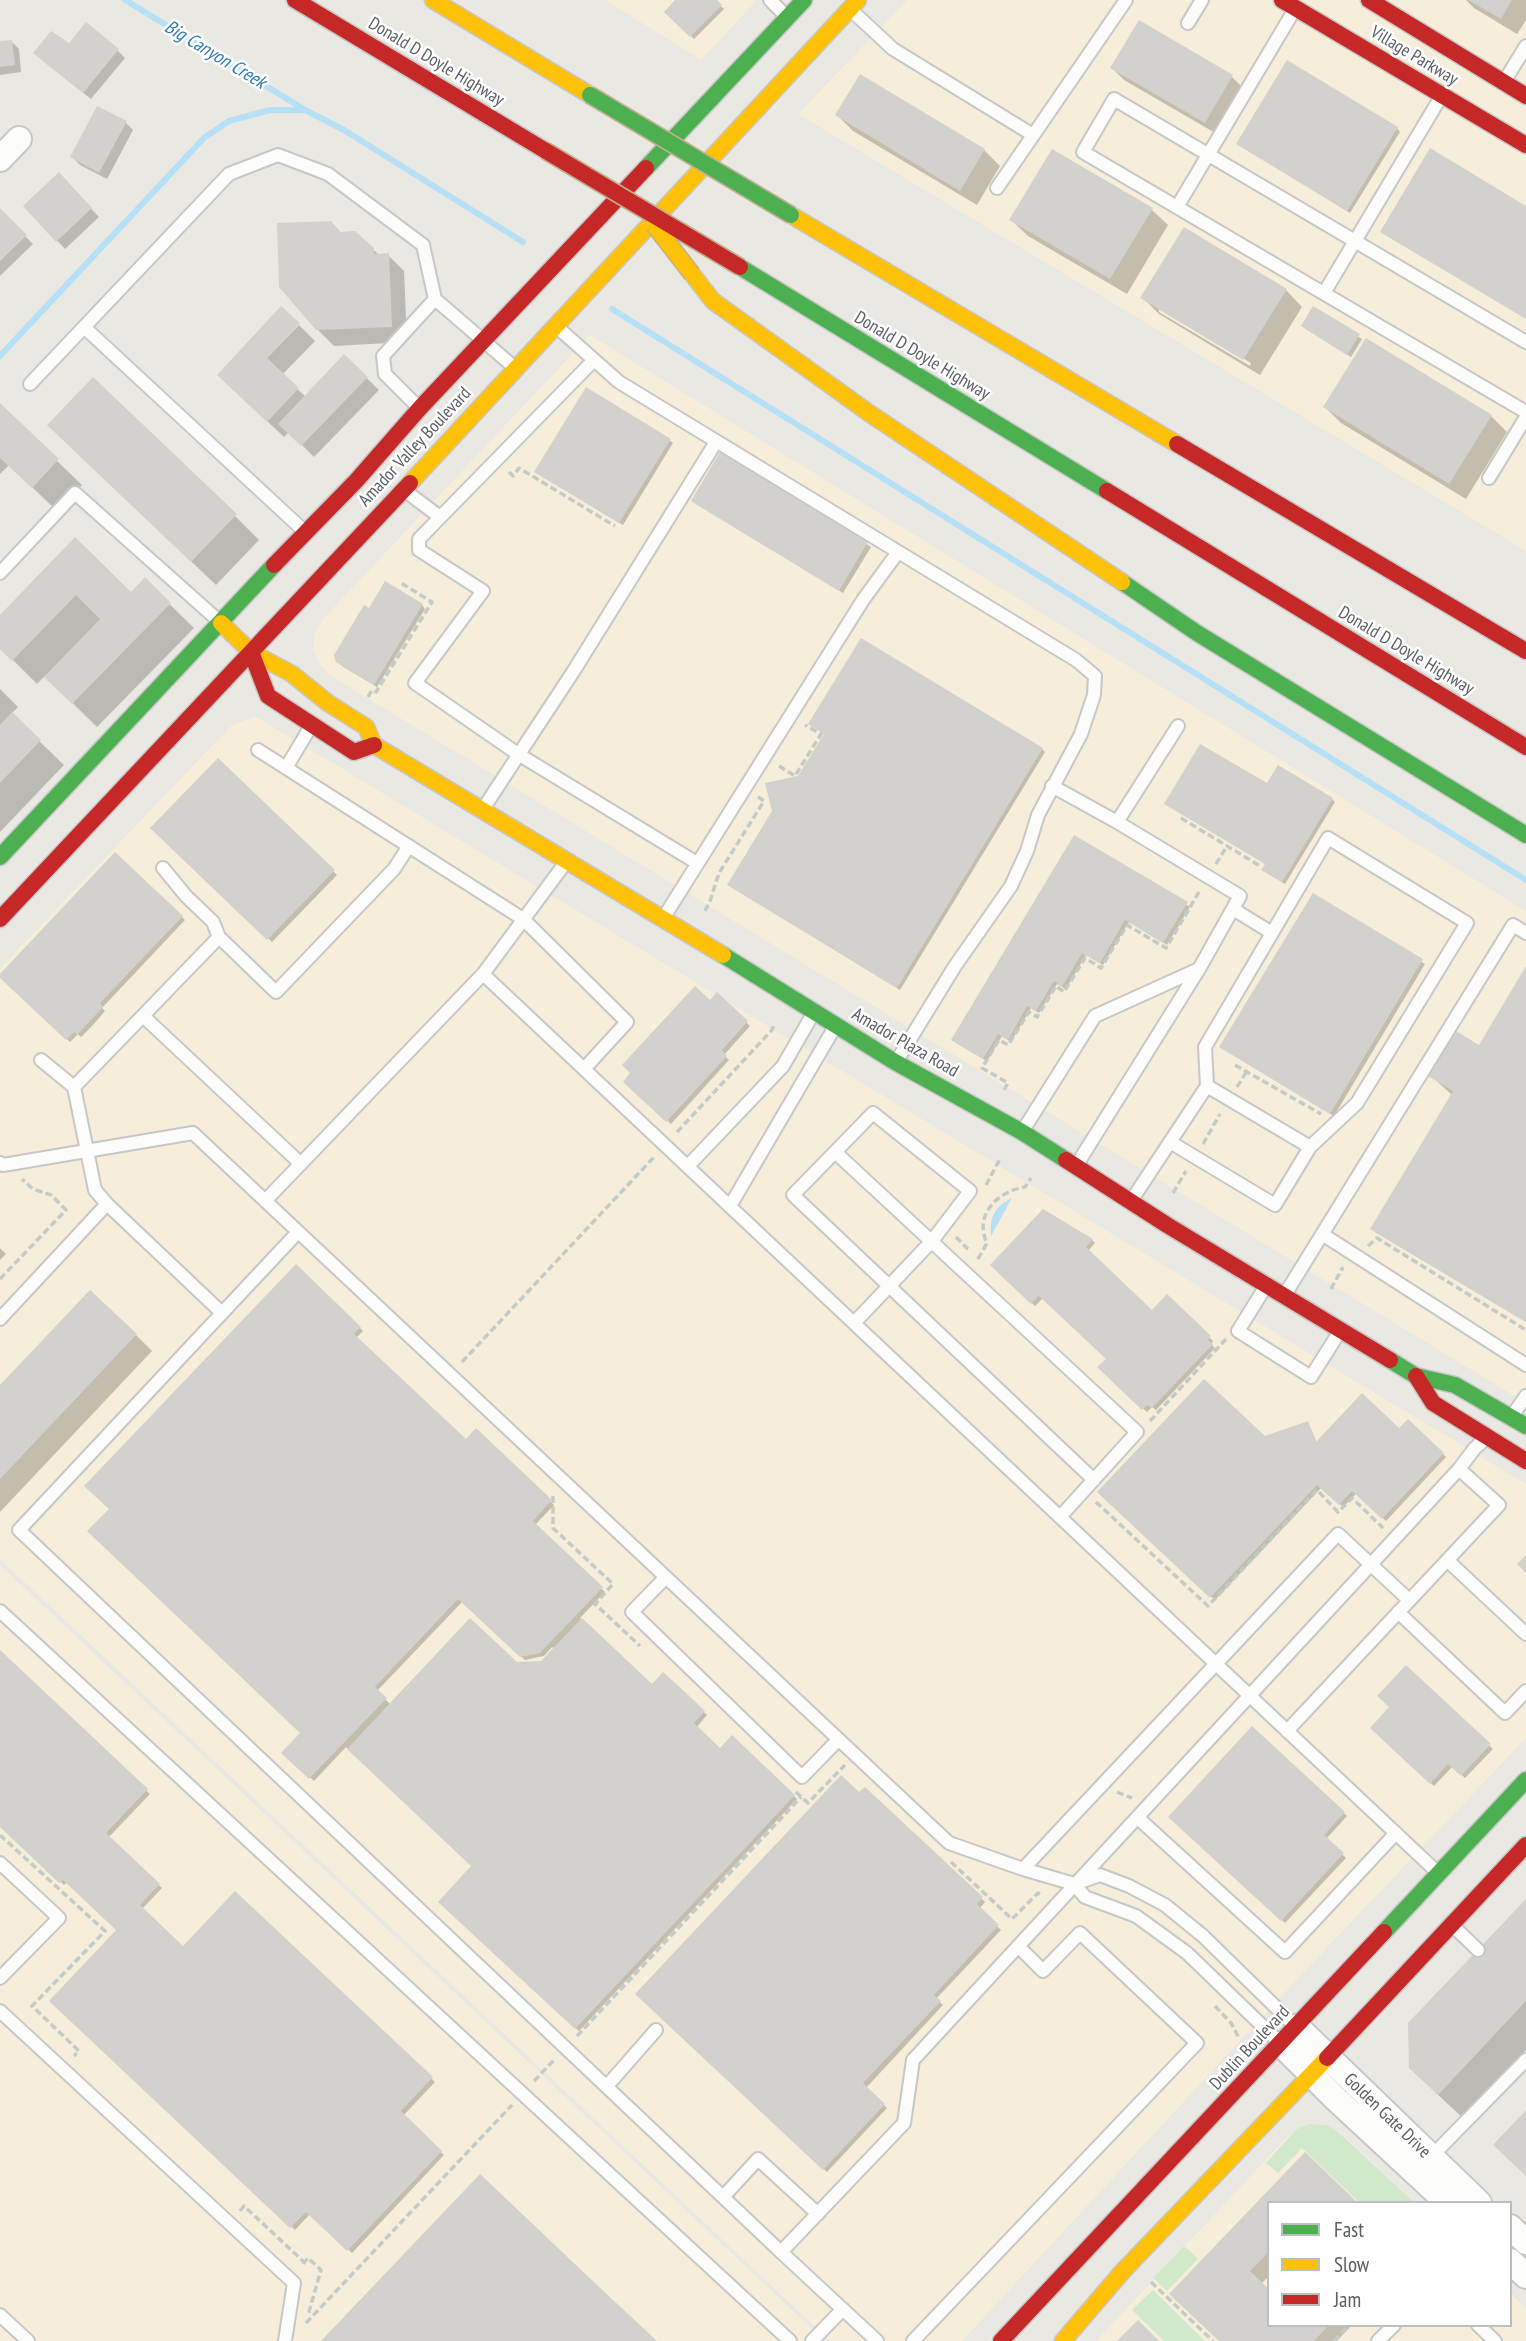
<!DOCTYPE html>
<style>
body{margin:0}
#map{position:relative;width:1526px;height:2341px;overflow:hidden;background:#eae8e2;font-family:"PT Sans Narrow",sans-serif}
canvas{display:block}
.legend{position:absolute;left:1267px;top:2201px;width:245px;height:126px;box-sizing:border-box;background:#fff;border:2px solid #bcbfc1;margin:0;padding:9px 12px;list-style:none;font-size:21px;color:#585e63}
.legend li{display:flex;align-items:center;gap:14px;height:35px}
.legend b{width:35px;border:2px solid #bcbfc1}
</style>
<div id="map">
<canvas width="1526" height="2341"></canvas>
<ul class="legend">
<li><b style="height:9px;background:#4caf50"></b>Fast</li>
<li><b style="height:9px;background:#ffc107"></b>Slow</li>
<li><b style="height:9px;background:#c62828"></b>Jam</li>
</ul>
</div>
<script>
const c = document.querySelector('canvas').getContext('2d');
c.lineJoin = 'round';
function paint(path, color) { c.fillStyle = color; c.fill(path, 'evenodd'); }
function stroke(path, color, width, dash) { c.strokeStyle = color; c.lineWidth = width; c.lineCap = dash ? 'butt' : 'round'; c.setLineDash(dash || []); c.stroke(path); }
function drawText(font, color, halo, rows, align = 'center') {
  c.font = font + ' "PT Sans Narrow",sans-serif'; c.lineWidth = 5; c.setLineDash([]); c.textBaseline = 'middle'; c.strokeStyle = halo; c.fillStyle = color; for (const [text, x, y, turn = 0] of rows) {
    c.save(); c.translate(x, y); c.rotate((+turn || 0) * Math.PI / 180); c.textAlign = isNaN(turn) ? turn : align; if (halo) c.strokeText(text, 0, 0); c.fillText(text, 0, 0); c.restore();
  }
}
paint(new Path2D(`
 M605,0H757L701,60Z
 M907,0H1526V551L798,114Z
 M590,335L1526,911V1403L331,676L320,665L313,650L314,634L323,619Z
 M255,716L1526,1484V1738L1303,1973L962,2341H830L0,1559V968L231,726Z
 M0,1565L825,2341H0Z
 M1312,2126L1338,2130L1415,2203H1269V2325H1510V2293L1526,2308V2341H1096L1289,2135Z`), '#f6edda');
paint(new Path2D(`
 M1309,2124L1326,2125L1337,2131L1415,2203H1360L1302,2148L1278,2173L1266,2163L1297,2129Z
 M1184,2246L1198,2259L1167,2291L1153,2278Z
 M1153,2290L1205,2341H1164L1132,2310Z`), '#d1e8cb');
paint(new Path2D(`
 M1012,1198L991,1236C989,1217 995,1206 1012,1198Z`), '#b5e0f6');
paint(new Path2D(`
 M677,0H714L724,9L694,39L666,12Z
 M1466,0H1526V20L1517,34L1474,8Z
 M1140,22L1232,77L1244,89L1217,134L1124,80L1112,68Z
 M11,41L19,49L21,72L0,75V43Z
 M69,46L117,50L125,58L91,99L43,61Z
 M837,115L984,150L1000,166L977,205L853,131Z
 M126,123L133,130L107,179L80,165L72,157Z
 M1397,128L1400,132L1350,213L1238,144Z
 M59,175L99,217L65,249L25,206Z
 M1151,209L1168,225L1127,294L1028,236L1011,220Z
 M0,211L33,244L0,276Z
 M331,222L342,234L355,233L379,255H388L404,271L407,342L334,346L317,329Z
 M1286,290L1302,307L1260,375L1159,314L1143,298ZM1159,308L1251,363L1250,366L1159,312Z
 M1314,308L1362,339L1351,357L1306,329Z
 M299,325L315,341L282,375L306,397L345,357L379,390L314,457L289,432L284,437L235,391Z
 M1366,340L1491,416L1507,432L1466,499L1341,423L1325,407Z
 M0,406L82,485L57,511L9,465L0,474Z
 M669,440L673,443L623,525L540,475Z
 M73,449L235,516L259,540L216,585Z
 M721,454L871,547L843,593L696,504Z
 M75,540L131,594L145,580L194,628L97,727L45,676L37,684L0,647V617Z
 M422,605L425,609L377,687L342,666L370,610Z
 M0,689L18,707L11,714L64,765L0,832Z
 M1042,749L1045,752L900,990L729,885Z
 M218,761L337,875L272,942L153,828Z
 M1332,799L1335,802L1285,884L1267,873L1266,865Z
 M1074,837L1190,907L1167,945L1129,922L1103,965L1086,955L1066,989L1057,984L1039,1013L1031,1008L1011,1042L1002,1036L987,1061L956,1043Z
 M115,854L185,920L102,1008L105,1011L93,1025L81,1037L78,1034L70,1042L0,976Z
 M1313,895L1425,964L1334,1116L1225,1050Z
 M1526,970V1322L1375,1232L1452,1095L1431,1076L1479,1047Z
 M718,995L750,1026L724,1055L729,1060L671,1124L625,1082Z
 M1044,1211L1092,1240L1095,1243L1088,1251L1152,1312L1167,1297L1213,1341L1211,1344L1215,1348L1156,1410L1152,1407L1147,1412L1100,1367L1108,1359L1043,1298L1035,1306L992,1265Z
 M0,1248L6,1254L0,1260Z
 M296,1267L363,1331L356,1338L466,1442L476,1431L554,1505L535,1525L605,1592L580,1618L652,1686L683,1693L707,1715L696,1728L720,1750L732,1738L797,1799L579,2031L441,1902L474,1866L346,1747L314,1781L284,1753L303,1733L111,1509ZM463,1601L525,1660L544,1656L552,1647L555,1649L542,1663H516L391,1705L377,1691Z
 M136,1335L152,1351L0,1512V1388Z
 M1408,1421L1446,1457L1386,1521L1357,1493L1343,1507L1322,1487L1215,1600L1100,1492L1308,1423L1317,1443L1399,1430Z
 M0,1652L150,1794L108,1838L162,1888L142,1909L183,1948L235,1893L435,2082L403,2116L444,2155L352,2253L310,2214L295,2230L51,2001L119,1930L67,1882L64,1885L0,1825Z
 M1406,1667L1493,1749L1465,1778L1453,1766L1434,1786L1372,1728L1391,1708Z
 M1252,1728L1347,1816L1326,1839L1346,1858L1285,1923L1170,1817Z
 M865,1789L985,1902L979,1909L1001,1930L936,1999L943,2005L866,2088L887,2108L827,2172L638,1994Z
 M1526,1901V2050L1463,2118L1435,2092Z
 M1269,2203V2276L1261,2284L1269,2325H1352L1337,2341H1221Z`), '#0003');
stroke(new Path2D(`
 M125,0L302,108
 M612,309L1526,880
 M0,356L204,138L229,121L270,110H305L344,130L523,242`), '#b5e0f6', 6);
paint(new Path2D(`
 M675,0H717L722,5L690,37L664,12Z
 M1468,0H1512L1501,19Z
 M1139,20L1233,75L1205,123L1110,68Z
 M86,22L119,49L83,93L33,53L51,31L69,43Z
 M12,40L15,65L0,67V41Z
 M1287,60L1398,127L1347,211L1236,144Z
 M860,74L985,149L960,191L835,115Z
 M97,106L127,121L99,173L70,157Z
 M1430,148L1526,206V319L1380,232Z
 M1052,149L1153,208L1110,279L1009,220Z
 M59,172L92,208L56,242L23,206Z
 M0,208L27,235L0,261Z
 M331,221L340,232L355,231L374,248V254L389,253L392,327L316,330L279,287L277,223Z
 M1184,227L1287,289L1243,360L1140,298Z
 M281,306L300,323L267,358L299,388L267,422L217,375Z
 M1313,306L1360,334L1347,355L1301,326Z
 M1366,338L1492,415L1449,484L1323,407Z
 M344,354L368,377L301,446L278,424Z
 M93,377L237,514L191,562L47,425Z
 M586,387L671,439L619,523L534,472Z
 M0,403L59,459L32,488L0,458Z
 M720,452L868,542L839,591L691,501Z
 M75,537L131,592L145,577L171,603L72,704L44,677L100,619L76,595L12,661L0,649V615Z
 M385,581L423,604L374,685L336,662L334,655L364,605L369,608Z
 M861,638L1043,748L897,988L727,885L772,811L765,783L798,776L824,734L808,724Z
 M12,712L41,740L0,783V725Z
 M1200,744L1267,783L1278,765L1333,798L1282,882L1261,870L1265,864L1164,804Z
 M218,758L335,870L267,940L150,828Z
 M1074,835L1188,902L1163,943L1125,920L1100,963L1082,953L1062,987L1054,981L1036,1011L1027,1006L1008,1040L998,1034L983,1059L951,1040Z
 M115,852L183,916L100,1003L103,1007L77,1035L74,1032L66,1040L0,978V974Z
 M1313,893L1423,959L1330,1114L1219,1047Z
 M1526,966V1322L1370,1229L1453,1091L1428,1076L1456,1031L1479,1045Z
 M695,986L710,1000L717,992L748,1021L722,1050L727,1056L666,1122L623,1082L630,1073L622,1065Z
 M1043,1209L1093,1239L1086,1247L1152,1310L1167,1294L1211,1336L1208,1340L1213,1344L1152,1408L1147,1405L1142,1410L1097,1367L1106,1359L1039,1296L1031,1304L990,1265Z
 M296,1264L361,1327L354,1334L466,1439L476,1428L552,1500L533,1521L603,1587L540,1653L520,1657L458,1599L375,1687L387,1698L309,1779L281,1753L300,1733L87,1531L109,1509L84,1486Z
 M90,1290L137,1334L0,1479V1385Z
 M1204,1379L1265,1436L1308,1421L1316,1442L1362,1393L1399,1428L1408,1419L1444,1453L1382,1519L1352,1491L1339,1505L1317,1485L1210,1598L1097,1492Z
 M1526,1555V1573L1517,1564Z
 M470,1618L517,1662L541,1661L582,1618L652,1684L663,1672L684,1691L705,1711L694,1723L720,1748L732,1735L795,1795L575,2029L438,1902L471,1866L347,1749Z
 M0,1650L148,1789L106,1833L160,1884L140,1905L183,1946L235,1891L433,2077L401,2111L442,2151L347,2251L306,2212L290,2228L49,2001L116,1930L63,1880L59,1883L0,1827Z
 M1406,1665L1491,1744L1461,1776L1448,1764L1430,1784L1370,1728L1389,1707L1377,1696Z
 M1252,1726L1345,1812L1324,1835L1344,1853L1281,1921L1168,1817Z
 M841,1775L859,1792L865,1787L983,1897L977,1904L999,1925L934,1995L941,2001L863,2083L885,2104L823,2170L635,1994Z
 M1526,1899V2001L1438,2095L1409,2068L1408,2023Z
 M1526,2110V2176L1493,2145Z
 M1305,2152L1358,2203H1269V2252L1250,2271L1269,2289V2325H1329L1314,2341H1219L1169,2294Z
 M480,2174L597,2285L657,2341H321Z
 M1138,2320L1159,2341H1117Z`), '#d2d1cd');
const lane = new Path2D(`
 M770,0L787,17
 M851,10L893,49L1033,135
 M1188,23L1202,0
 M1504,82L1526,46
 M997,188L1126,0
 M1177,207L1295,9
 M1324,293L1442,95
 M557,327L619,382L1076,660L1095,676L1094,695L1081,734L1038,815L1027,851L1011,886L955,966L896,1062
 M1526,342L1114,99L1083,152L1526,412
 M594,360L419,539V550L483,591L415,683L518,754L697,863
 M30,384L84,327
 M419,408L385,374L383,356L435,299
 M1489,478L1526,417
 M404,490L440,517
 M303,530L84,327L229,174L278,155L328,174L423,245L435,299L515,368
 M0,573L75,493L220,622
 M258,750L523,919L627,1022L584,1069
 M286,768L311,726
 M1052,786L1117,822
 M483,809L573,672L716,442
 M163,868L186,896L213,922L219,937
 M1233,909L1272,933
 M664,917L863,600L898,552
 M483,974L1436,1871
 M143,1016L301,1164
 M41,1060L74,1087
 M1022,1132L1095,1016L1199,969
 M1170,1142L1275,1205L1310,1147L1207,1086
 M835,1152L873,1113L970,1191L932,1241L854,1323
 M0,1163L3,1165L193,1133L949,1843L1023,1869L1074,1884L1100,1875L1129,1886L1165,1905L1203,1936L1294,2025
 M688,1166L783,1066L814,1012
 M1076,1166L1199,969L1240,896L1117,822L1178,726
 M265,1201L483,974L566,862
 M1131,1201L1207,1086L1205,1047L1328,838L1467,923L1357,1103L1310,1147
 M730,1206L836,1025
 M298,1232L19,1530L781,2252
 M1322,1234L1526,1365
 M1266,1286L1238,1331L1311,1377L1340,1331
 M1284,1296L1513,925L1526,933
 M222,1313L107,1204L95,1190L74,1087L219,937L276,992L394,869L409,846
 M0,1319L107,1204
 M1512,1416L1526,1396
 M1060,1517L1137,1432L835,1152L793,1195L1094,1480
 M1447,1560L1526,1634
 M665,1578L632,1612L802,1777L838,1740
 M0,1611L790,2341
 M1398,1612L1505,1713L1526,1691
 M1287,1731L1499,1505L1459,1469
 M1138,1818L1285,1952L1396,1833
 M0,1863L59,1918L0,1978
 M1023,1869L1338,1534L1409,1600
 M1074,1884L1085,1897L1136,1916L1187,1953L1279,2042
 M1453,1926L1478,1950
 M0,2011L294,2283L285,2341
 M607,2086L656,2030
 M1430,2158L1526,2060
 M723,2197L758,2159L818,2214
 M0,2315L28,2341
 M1478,2325L1495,2341
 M812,2341L843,2309
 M877,2341L781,2252L904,2123L913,2060L1459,1469L1475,1448L1485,1439
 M913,2341L1197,2043L1080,1933L1043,1971L1018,1946
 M1378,2341L1394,2325`);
const street = new Path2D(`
 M0,159L19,139
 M1297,2027L1479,2203
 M1281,2044L1336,2099L1448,2203
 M1510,2227L1526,2242
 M1510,2261L1526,2276`);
const fast = new Path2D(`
 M646,168L804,0
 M740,267L1107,491
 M1122,582L1197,633L1526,835
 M0,857L274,565
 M723,955L895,1062L1022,1132L1066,1160
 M1390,1360L1416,1376L1455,1385L1526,1426
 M1384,1932L1526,1780`);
const slow = new Path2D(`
 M433,0L590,95
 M791,215L1177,444
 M692,274L713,301L869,413L1122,582
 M410,483L858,0
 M221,623L251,652L292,674L328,703L366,727L374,745L723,955
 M1063,2341L1123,2271L1327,2058`);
const jam = new Path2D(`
 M295,0L546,151
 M1282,0L1526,145
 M1369,0L1526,96
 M1177,444L1526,651
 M1107,491L1526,747
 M274,565L356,481L420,408L646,168
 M251,652L268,696L354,752L374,745
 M0,919L410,483
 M1066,1160L1167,1225L1390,1360
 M1416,1376L1433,1403L1526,1461
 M1327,2058L1526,1845
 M1001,2341L1384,1932`);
stroke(lane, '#c7c7c7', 16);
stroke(street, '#c7c7c7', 28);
stroke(fast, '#c7c7c7', 19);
stroke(slow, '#c7c7c7', 19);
stroke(jam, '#c7c7c7', 19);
stroke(new Path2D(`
 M509,472L513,476L519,468L615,526
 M368,697L372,690L376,692L432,602L401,583
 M779,766L795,776L821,734L805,725
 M1181,818L1260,866
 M1216,864L1227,846
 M705,911L710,901L719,873L764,801L757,796
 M1235,1065L1321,1114
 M1237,1087L1247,1071
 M1004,1090L1008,1083L982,1068L999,1040L1008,1045L1029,1012L1037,1017L1056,986L1064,992L1085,958L1101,968L1127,925L1166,948L1199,892
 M677,1132L772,1030L774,1024
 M1203,1144L1220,1114
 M986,1185L1000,1159
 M1173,1193L1186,1171
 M956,1237L968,1249
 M1368,1246L1377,1238L1526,1330
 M978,1259L987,1243C973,1214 999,1191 1025,1187L1031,1178
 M0,1279L66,1210L51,1195L33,1189L22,1179
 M1331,1289L1343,1267
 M462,1362L655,1156
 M1150,1421L1226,1339
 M553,1496V1528L613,1584L595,1604L640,1646
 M1096,1502L1208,1606L1317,1490L1338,1512L1352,1498L1382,1527L1383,1526
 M796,1792L808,1803L845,1765
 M1117,1792L1132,1798
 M0,1835L105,1931L32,2006L79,2051L74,2056
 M951,1862L1012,1919L1038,1893L1042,1896
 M1215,2006L1231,2023L1239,2038
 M577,2036L801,1797
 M534,2081L555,2059
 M240,2211L244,2206L304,2262
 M303,2264L308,2258L321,2270L308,2315
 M1151,2282L1213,2341
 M306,2323L512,2105
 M1334,2341L1349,2325`), '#c4cbc7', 3.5, [7, 3.5]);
stroke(lane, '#fcfcfb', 12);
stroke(street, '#fcfcfb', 24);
stroke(fast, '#4caf50', 16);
stroke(slow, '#ffc107', 16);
stroke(jam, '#c62828', 16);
const fastBridge = new Path2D(`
 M590,95L791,215`);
const slowBridge = new Path2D(`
 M654,225L692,274`);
const jamBridge = new Path2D(`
 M546,151L740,267`);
stroke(fastBridge, '#c1ae90', 19, []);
stroke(slowBridge, '#c1ae90', 19, []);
stroke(jamBridge, '#c1ae90', 19, []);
stroke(fastBridge, '#4caf50', 16);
stroke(slowBridge, '#ffc107', 16);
stroke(jamBridge, '#c62828', 16);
drawText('18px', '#585e63', '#fff', [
 ["Village Parkway",1414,56,31],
 ["Donald D Doyle Highway",436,62,31],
 ["Donald D Doyle Highway",922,356,31],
 ["Amador Valley Boulevard",415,447,-47],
 ["Donald D Doyle Highway",1406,651,31],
 ["Amador Plaza Road",905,1043,30],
 ["Dublin Boulevard",1250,2048,-47],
 ["Golden Gate Drive",1387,2116,44]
]);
drawText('italic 19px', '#307ab2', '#fff', [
 ["Big Canyon Creek",215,55,31]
]);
</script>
